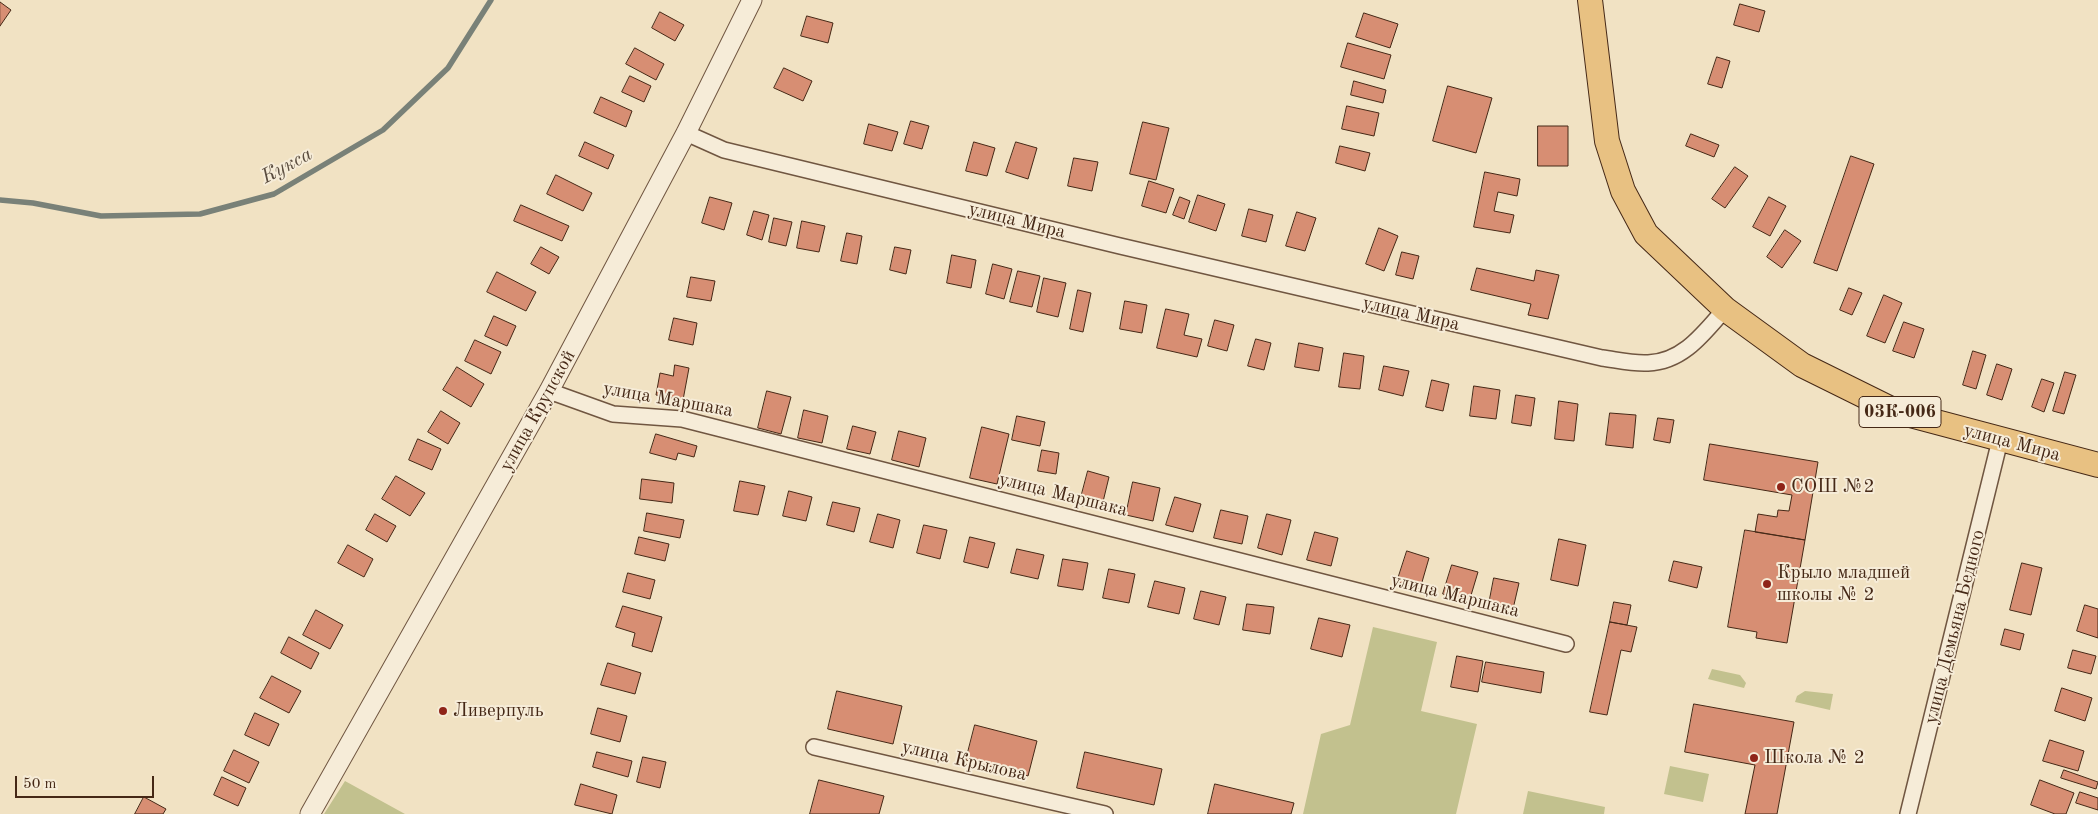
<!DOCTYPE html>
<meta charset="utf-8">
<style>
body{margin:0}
#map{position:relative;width:2098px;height:814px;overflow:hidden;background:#f1e2c3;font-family:"Old Standard TT",serif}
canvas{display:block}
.scale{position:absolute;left:15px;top:776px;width:139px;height:22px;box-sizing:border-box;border:2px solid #452816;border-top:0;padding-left:6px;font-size:15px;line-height:18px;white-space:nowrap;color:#452816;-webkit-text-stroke:4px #f6ecd8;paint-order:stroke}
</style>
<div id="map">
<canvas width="2098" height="814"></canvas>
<div class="scale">50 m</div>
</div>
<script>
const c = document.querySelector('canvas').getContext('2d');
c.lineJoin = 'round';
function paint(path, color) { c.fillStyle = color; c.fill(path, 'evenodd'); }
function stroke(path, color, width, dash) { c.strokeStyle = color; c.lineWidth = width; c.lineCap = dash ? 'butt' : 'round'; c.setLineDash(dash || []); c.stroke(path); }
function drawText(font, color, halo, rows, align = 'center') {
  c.font = font + ' "Old Standard TT",serif'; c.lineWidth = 4; c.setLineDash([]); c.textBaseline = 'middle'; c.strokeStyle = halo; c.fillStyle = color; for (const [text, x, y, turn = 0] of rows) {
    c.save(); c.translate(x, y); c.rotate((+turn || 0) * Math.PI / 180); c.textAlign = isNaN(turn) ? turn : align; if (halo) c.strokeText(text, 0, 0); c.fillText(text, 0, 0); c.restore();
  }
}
paint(new Path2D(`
 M1373,627L1437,642L1421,711L1477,724L1456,814H1303L1321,734L1350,725Z
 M1712,669L1740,675L1746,683L1744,688L1708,679Z
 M1805,691L1833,694L1830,710L1795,702L1797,696Z
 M1670,766L1709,774L1703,802L1664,794Z
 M345,781L405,814H324Z
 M1528,791L1605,807L1604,814H1523Z`), '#c2c18e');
stroke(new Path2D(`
 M0,200L33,203L101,216L200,214L274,194L383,130L448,68L491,0`), '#798178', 5.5);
const building = new Path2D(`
 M0,2L11,10L0,26Z
 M1740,4L1765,11L1759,32L1734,25Z
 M660,12L684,25L675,41L652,28Z
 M1364,13L1398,24L1390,48L1356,37Z
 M807,16L833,23L828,43L801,36Z
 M1348,43L1391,55L1384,79L1341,67Z
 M635,48L664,64L656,80L626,64Z
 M1717,57L1730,61L1722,88L1708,84Z
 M784,68L812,81L803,101L774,88Z
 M630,76L651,86L644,102L622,92Z
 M1354,81L1386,90L1383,103L1351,95Z
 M1448,86L1492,98L1476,153L1433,141Z
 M601,97L632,111L626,127L594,113Z
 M1347,106L1379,113L1374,136L1342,129Z
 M911,121L929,126L922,149L904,144Z
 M1143,122L1169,128L1156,180L1130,174Z
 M869,124L898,132L892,151L864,144Z
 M1538,126H1568V166H1538Z
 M1691,134L1719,145L1714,157L1686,146Z
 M585,142L614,155L608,169L579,156Z
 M974,142L995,148L987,176L966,171Z
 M1016,142L1037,148L1028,179L1006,172Z
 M1340,146L1370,153L1365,171L1336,163Z
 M1851,156L1874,164L1837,271L1814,263Z
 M1074,158L1098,162L1092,191L1068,186Z
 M1735,167L1748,176L1725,208L1712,199Z
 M1485,172L1520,179L1517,196L1498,192L1494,211L1514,215L1510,233L1474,227Z
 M556,175L592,193L583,211L547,194Z
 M1149,181L1174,189L1166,213L1142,206Z
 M1198,195L1225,204L1216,231L1189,222Z
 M710,197L732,203L724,230L702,223Z
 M1180,197L1190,201L1184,219L1173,215Z
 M1769,197L1786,206L1770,236L1753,227Z
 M521,205L569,226L562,241L514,221Z
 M1249,209L1273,215L1266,242L1242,236Z
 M754,211L769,215L762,240L747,235Z
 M1297,212L1316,218L1305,251L1286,246Z
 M774,218L792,222L786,246L769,242Z
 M802,221L825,226L819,252L797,248Z
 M1379,228L1398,236L1384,271L1366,264Z
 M1785,230L1801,241L1782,268L1767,257Z
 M847,233L862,236L857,264L841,261Z
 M541,247L559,257L549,274L531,264Z
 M895,247L911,250L906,274L890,270Z
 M1402,252L1419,256L1413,279L1396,275Z
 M952,255L976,260L971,288L947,283Z
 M993,264L1012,269L1004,299L986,294Z
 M1477,268L1534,281L1536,270L1559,275L1548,319L1528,315L1531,304L1471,290Z
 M1018,271L1040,276L1032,307L1010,302Z
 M497,272L536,292L526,311L487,292Z
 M691,277L715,281L711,301L687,297Z
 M1044,278L1066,283L1058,317L1037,312Z
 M1849,288L1862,293L1852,315L1840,310Z
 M1078,290L1091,293L1083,332L1070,329Z
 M1884,295L1902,303L1885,343L1867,336Z
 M1125,301L1147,305L1142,333L1120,329Z
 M1166,309L1189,314L1184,335L1202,339L1197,357L1157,348Z
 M494,316L516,326L507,346L485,336Z
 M674,318L697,323L693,345L669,340Z
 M1215,320L1234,325L1227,351L1208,346Z
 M1904,322L1924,329L1914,358L1893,351Z
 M1256,339L1271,343L1264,370L1248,366Z
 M475,340L501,352L491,374L465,361Z
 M1299,343L1323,348L1319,371L1295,367Z
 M1973,351L1986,355L1976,389L1963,385Z
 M1344,353L1364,356L1360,389L1339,387Z
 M1997,364L2012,369L2002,400L1987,395Z
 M675,365L689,368L683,400L656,395L660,373L673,376Z
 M1384,366L1409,371L1403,396L1379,390Z
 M457,367L484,384L471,407L443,390Z
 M2065,372L2076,375L2064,414L2053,411Z
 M2042,379L2054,383L2044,412L2032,407Z
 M1432,380L1449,384L1443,411L1426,407Z
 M1474,386L1500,390L1496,419L1470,416Z
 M767,391L791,397L781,434L758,428Z
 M1516,395L1535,398L1531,426L1512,423Z
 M1559,401L1578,404L1574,441L1555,439Z
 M804,410L828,416L822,443L798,438Z
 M441,411L460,423L448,444L428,432Z
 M1610,413L1636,415L1633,448L1606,445Z
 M1017,416L1045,422L1040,446L1012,440Z
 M1658,418L1674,420L1670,443L1654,440Z
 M853,426L876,432L870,454L847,449Z
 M982,427L1009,434L997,484L970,478Z
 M899,431L926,438L919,467L892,460Z
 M656,434L697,446L694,457L678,453L676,460L650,453Z
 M418,439L441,449L432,470L409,460Z
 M1710,444L1818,462L1805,540L1755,532L1758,514L1777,517L1778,510L1789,511L1792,495L1704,480Z
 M1042,450L1059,453L1056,474L1038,471Z
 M1088,471L1109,477L1101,510L1079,505Z
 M396,476L425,493L410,516L382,499Z
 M642,479L674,483L672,503L640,499Z
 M740,481L765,486L758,515L734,511Z
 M1133,482L1160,488L1153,521L1126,515Z
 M789,491L812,497L806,521L783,516Z
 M1175,497L1201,504L1193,532L1166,525Z
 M833,502L860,508L854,532L827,525Z
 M1221,510L1248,516L1242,544L1214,538Z
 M647,513L684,520L680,538L644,531Z
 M375,514L396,526L387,542L366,530Z
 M878,514L900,520L893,548L870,542Z
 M1267,514L1291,520L1282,555L1258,548Z
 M924,525L947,530L940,559L917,553Z
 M1745,530L1805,540L1787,643L1756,638L1757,632L1728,627Z
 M1315,532L1338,538L1331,566L1307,560Z
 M639,537L669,544L665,561L635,554Z
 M970,537L995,543L988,568L964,562Z
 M1559,539L1586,545L1578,586L1551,580Z
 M348,545L373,559L364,577L338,563Z
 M1017,549L1044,555L1038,579L1011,573Z
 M1407,551L1429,558L1420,589L1397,582Z
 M1063,559L1088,563L1083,590L1058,586Z
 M1674,561L1702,567L1697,588L1669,581Z
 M2022,563L2042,568L2031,615L2010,610Z
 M1452,565L1478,572L1469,602L1443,594Z
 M1109,569L1135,574L1129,603L1103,598Z
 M628,573L655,580L650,599L623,592Z
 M1494,578L1519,583L1513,609L1489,604Z
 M1155,581L1185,588L1179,614L1148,607Z
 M1201,591L1226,597L1219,625L1194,619Z
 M1614,602L1631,605L1627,625L1610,622Z
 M1247,604L1274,607L1270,634L1243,630Z
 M2085,605L2098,609V638L2077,631Z
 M623,606L662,617L652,652L632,646L635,633L616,627Z
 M316,610L343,625L330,649L303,635Z
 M1319,618L1350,625L1342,657L1311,649Z
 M1610,622L1637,627L1631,652L1621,650L1607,715L1590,712Z
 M2005,629L2024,634L2020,650L2001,645Z
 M289,637L319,653L311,669L281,653Z
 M2073,650L2096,656L2091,674L2068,668Z
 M1457,656L1483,661L1478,692L1451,687Z
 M1486,662L1544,672L1541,693L1482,682Z
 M608,663L641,673L635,694L601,685Z
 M272,676L301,691L289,713L260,698Z
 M2062,688L2092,698L2085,721L2055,711Z
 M837,691L902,706L893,744L828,729Z
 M1694,704L1794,722L1777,814H1745L1755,765L1685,752Z
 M598,708L627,716L620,742L591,734Z
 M255,713L279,724L269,746L245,735Z
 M975,725L1037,741L1028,776L966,760Z
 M2050,740L2084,751L2078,771L2043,761Z
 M234,750L259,762L249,783L224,771Z
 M597,752L632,761L628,777L593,767Z
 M1085,752L1162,769L1154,805L1077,788Z
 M643,757L666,762L660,788L637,782Z
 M2064,770L2098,782L2096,789L2061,778Z
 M222,777L246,788L238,806L214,795Z
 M819,780L884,796L879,814H810Z
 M2040,780L2074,793L2066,814H2055L2031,805Z
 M581,784L617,795L612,814L575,805Z
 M1215,784L1294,803L1291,814H1208Z
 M2080,792L2098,798V810L2076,803Z
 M144,797L166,809L163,814H135Z`);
paint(building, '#d78e73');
stroke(building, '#452816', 1);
const minor = new Path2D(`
 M686,133L724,150L1120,246L1602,358C1617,360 1633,364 1648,363C1683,362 1704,333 1725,309
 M549,391L613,414L682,419L1566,644
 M814,747L1105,814
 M1908,814L2000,440`);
const tertiary = new Path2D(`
 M310,814L549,391L686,133L752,0`);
const primary = new Path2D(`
 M1590,0L1607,141L1623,191L1646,234L1725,309L1802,365L1895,411L2098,465`);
stroke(minor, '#705641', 18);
stroke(tertiary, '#705641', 21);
stroke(primary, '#452816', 26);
stroke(minor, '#f6ecd8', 15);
stroke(tertiary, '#f6ecd8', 19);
stroke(primary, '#e8c182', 24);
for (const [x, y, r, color] of [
 [1781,487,5,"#8f2418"],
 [1767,584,5,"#8f2418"],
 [443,711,5,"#8f2418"],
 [1754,758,5,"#8f2418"]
]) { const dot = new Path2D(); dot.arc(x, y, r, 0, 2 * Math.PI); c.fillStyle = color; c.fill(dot); stroke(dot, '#f6ecd8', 2); }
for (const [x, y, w] of [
 [1900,412,82]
]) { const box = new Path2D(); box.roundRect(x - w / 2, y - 15.5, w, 31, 4); c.fillStyle = '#f6ecd8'; c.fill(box); stroke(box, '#452816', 1); }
drawText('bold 18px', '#452816', null, [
 ["03К-006",1900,412]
]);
drawText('19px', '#452816', '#f6ecd8', [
 ["улица Мира",1017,221,14],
 ["улица Мира",1411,314,13],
 ["улица Маршака",668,400,10],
 ["улица Крупской",538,411,-61],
 ["улица Мира",2012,443,15],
 ["улица Маршака",1063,495,14],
 ["улица Маршака",1455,596,14],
 ["улица Демьяна Бедного",1955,627,-76],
 ["улица Крылова",964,761,13]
]);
drawText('19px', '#452816', '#f6ecd8', [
 ["СОШ №2",1791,487],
 ["Крыло младшей",1777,573],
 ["школы № 2",1777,595],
 ["Ливерпуль",453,711],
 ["Школа № 2",1764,758]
], 'left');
drawText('italic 20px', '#5b4d3f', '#f6ecd8', [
 ["Кукса",287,166,-28]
]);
</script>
